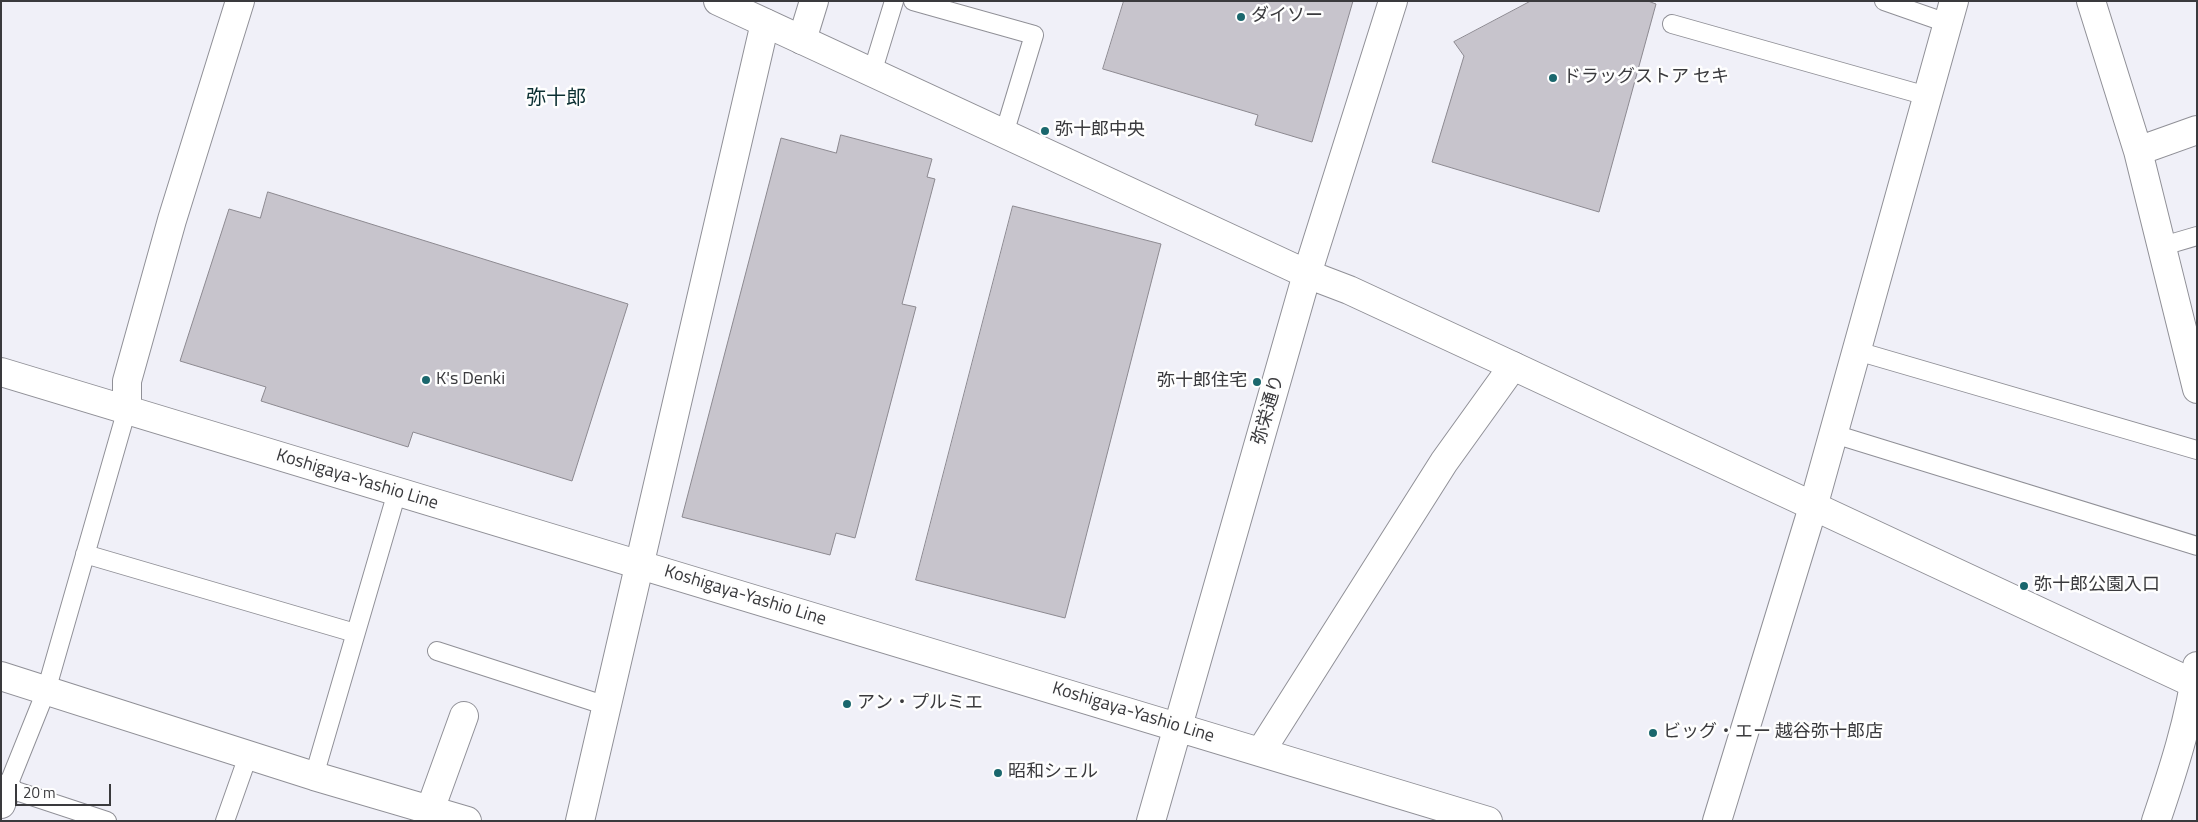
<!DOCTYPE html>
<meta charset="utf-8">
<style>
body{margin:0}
#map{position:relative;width:2198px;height:822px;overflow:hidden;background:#f0f0f8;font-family:"Titillium Web",sans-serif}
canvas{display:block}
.frame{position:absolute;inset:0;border:2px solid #3a3a3d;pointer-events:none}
.scale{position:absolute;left:15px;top:784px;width:96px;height:22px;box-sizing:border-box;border:2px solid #3a3a3d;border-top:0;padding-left:6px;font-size:15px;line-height:18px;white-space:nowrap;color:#3a3a3d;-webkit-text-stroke:4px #fefefe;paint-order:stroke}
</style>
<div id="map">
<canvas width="2198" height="822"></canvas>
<div class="frame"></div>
<div class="scale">20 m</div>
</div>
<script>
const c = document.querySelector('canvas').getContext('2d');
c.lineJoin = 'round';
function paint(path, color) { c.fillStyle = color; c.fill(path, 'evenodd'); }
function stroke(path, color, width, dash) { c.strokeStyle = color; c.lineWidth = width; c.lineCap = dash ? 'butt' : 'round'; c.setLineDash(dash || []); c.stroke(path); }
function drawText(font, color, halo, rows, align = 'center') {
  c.font = font + ' "Titillium Web","Noto Sans JP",sans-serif'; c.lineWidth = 5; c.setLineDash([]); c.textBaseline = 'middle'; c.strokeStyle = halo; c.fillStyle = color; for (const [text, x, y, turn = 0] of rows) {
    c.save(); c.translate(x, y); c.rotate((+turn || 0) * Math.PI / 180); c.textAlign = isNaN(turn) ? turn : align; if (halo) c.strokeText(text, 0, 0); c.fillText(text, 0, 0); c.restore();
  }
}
const building = new Path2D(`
 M1124,1H1353L1312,142L1255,125L1258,115L1103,69Z
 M1531,1H1648L1656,4L1599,212L1432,162L1464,56L1454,42Z
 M841,135L932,159L927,177L935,179L902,304L916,307L855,538L836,533L830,555L682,517L781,138L836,153Z
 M268,192L628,304L572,481L413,432L408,447L261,401L266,387L180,361L229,209L260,218Z
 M1013,206L1161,244L1065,618L916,580Z`);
paint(building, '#c7c4cc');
stroke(building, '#8c8990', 1);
const lane = new Path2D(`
 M913,1L1034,35L1004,134
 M1884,1L1947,23
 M1672,24L1927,96
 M872,73L894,1
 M2163,246L2197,236
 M1857,351L2197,450
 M1834,434L2197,546
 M85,554L355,633
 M437,651L607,706
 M314,776L397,492
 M107,821L7,788L46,691L127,409
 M225,821L248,756`);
const street = new Path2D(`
 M2091,1L2138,151L2197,389
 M802,40L814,1
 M2138,151L2197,130
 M1,676L314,776L467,821
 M1261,751L1444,462L1513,366
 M1,804L7,788
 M430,810L464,716
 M580,821L765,23
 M1717,821L1813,507L1954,1
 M2156,821C2173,771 2190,718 2197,666`);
const secondary = new Path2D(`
 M718,1L1307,274L1349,290L1513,366L2197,685
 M1,372L1488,821
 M127,409V381L172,220L240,1
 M1151,821L1307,274L1393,1`);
stroke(lane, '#909097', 20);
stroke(street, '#909097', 30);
stroke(secondary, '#909097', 30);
stroke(lane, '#fff', 18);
stroke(street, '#fff', 28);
stroke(secondary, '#fff', 28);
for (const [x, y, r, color] of [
 [1241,17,5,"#1a676d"],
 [1553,78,5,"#1a676d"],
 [1045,131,5,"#1a676d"],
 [426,380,5,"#1a676d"],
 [1257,382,5,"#1a676d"],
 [2024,586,5,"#1a676d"],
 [847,704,5,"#1a676d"],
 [1653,733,5,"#1a676d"],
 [998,773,5,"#1a676d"]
]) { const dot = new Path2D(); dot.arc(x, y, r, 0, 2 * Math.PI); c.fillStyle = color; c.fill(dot); stroke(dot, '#fefefe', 2); }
drawText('18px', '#3a3a3d', '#fefefe', [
 ["ダイソー",1251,17],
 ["ドラッグストア セキ",1563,78],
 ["弥十郎中央",1055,131],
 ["K's Denki",436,380],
 ["弥十郎住宅",1247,382,"right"],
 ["弥十郎公園入口",2034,586],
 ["アン・プルミエ",857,704],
 ["ビッグ・エー 越谷弥十郎店",1663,733],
 ["昭和シェル",1008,773]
], 'left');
drawText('18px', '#3a3a3d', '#fefefe', [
 ["弥栄通り",1269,410,-74],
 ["Koshigaya-Yashio Line",357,480,17],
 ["Koshigaya-Yashio Line",745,596,17],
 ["Koshigaya-Yashio Line",1133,713,17]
]);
drawText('20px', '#0c3033', '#fefefe', [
 ["弥十郎",556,99]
]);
</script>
